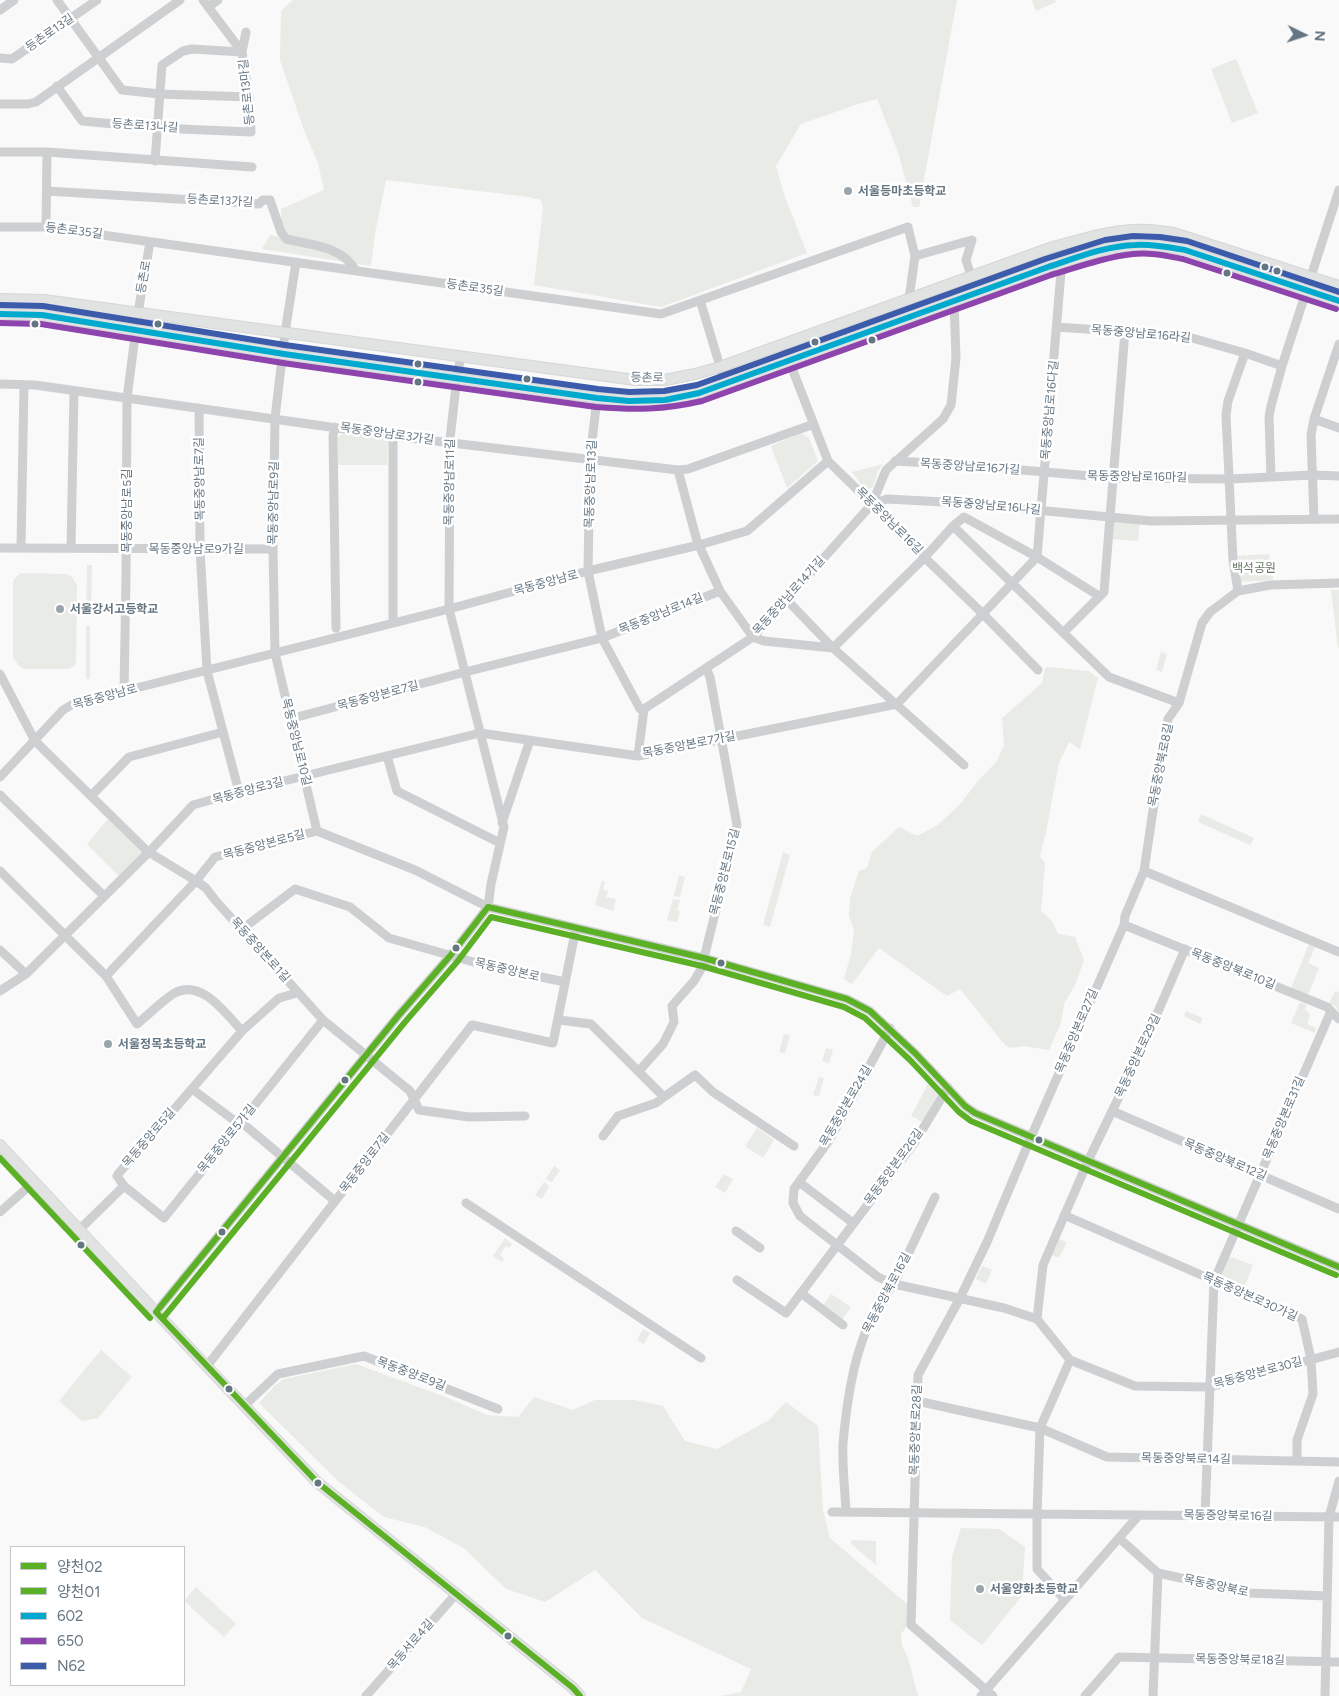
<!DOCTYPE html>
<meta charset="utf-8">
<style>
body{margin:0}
#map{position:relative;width:1339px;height:1696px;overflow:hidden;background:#f9f9f9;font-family:Figtree,"Noto Sans KR",sans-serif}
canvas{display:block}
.legend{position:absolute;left:10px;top:1546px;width:175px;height:140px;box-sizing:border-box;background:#fff;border:1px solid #c1c8cd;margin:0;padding:6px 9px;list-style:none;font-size:15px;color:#657683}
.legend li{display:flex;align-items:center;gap:10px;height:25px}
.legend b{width:25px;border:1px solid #c1c8cd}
.north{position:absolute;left:1279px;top:10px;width:50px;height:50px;-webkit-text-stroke:4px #fff;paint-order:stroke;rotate:94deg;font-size:14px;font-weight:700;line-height:20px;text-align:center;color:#657683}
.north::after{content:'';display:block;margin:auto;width:18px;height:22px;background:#657683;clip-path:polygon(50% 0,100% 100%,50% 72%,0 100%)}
</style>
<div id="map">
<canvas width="1339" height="1696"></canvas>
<ul class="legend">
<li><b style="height:6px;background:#5bb025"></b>양천02</li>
<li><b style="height:6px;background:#5bb025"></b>양천01</li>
<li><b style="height:6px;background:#00a9ce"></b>602</li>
<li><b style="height:6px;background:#8e44ad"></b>650</li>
<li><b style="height:6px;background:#3d5bab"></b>N62</li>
</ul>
<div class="north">N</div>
</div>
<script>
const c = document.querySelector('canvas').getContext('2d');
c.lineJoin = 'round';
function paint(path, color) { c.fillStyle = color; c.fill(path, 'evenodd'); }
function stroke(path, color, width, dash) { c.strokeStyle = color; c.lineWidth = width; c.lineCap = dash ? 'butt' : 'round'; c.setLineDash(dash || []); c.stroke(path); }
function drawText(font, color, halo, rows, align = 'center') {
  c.font = font + ' Figtree,"Noto Sans KR",sans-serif'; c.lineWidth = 5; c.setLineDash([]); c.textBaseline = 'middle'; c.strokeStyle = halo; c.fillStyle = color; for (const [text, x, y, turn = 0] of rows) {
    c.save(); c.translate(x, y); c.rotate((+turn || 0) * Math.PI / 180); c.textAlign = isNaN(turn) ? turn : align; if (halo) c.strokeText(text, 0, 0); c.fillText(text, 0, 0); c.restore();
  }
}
paint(new Path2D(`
 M293,0H957L919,207H913L898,152L877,99L858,104L801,124L776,166L785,197L807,253L661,307L534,285L543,208L541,200L529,197L386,180L375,233L371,266L262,249L270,235L281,237V209L324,190L318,163L304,130L280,60L281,11Z
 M1032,0H1055L1056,2L1036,11Z
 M1236,59L1258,113L1232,123L1211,69Z
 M347,432L388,439L387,465H338V437Z
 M801,433L809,438L818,461L787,488L771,446Z
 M883,464L878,471L873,487L865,490L852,472Z
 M1113,520L1140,522L1138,541L1112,539Z
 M1269,554L1270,564H1272L1273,580L1239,582L1235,556Z
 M87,565H92L91,616L86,615Z
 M21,573L66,574L71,576L77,585L76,662L74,666L69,669H24L20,667L13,658V584L14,579Z
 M1331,590H1339V648H1338Z
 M86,626H90V679H86Z
 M1161,652L1167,654L1162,672L1156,670Z
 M1048,667L1089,671L1098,678L1080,749L1069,742L1059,763L1046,832L1040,856L1045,863L1041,911L1053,922L1058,934L1075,937L1084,960L1075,985L1064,1004L1061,1023L1049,1050L1023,1046L1010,1048L1005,1045L960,989L947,996L879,948L852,984L844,979L851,954L854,930L849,916L850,898L859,871L867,868L872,852L899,827L917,836L938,825L961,803L978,781L997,761L1004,745L1002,718L1042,683L1045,668Z
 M1201,814L1254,838L1250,845L1198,822Z
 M108,819L143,854L120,877L87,844Z
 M783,852L790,855L770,927L763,925Z
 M679,875L685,877L680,897L674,896Z
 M602,881L605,882L603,890L608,891L606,897L616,899L613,911L595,905Z
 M673,899L680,900L677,910L680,911L677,922L667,920Z
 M1309,944L1315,947L1308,963L1319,968L1308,995L1291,988Z
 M1335,991L1339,992V1012L1335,1006L1329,1004Z
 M1300,1002L1307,1005L1305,1010L1309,1012L1310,1016L1307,1024L1316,1028L1315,1033L1291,1023Z
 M1186,1011L1203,1018L1200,1024L1184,1016Z
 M784,1034L790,1035L785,1053L779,1052Z
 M826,1048L833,1050L829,1063L822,1061Z
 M819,1077L824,1078L819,1096L813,1095Z
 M930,1080L940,1090L923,1122L911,1116Z
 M757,1128L774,1140L763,1158L745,1146Z
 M554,1166L560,1170L552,1182L546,1179Z
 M724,1174L733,1179L725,1193L715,1187Z
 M544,1182L549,1186L542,1199L535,1195Z
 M505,1238L512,1244L509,1248L506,1246L500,1255L504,1259L502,1262L493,1256Z
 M1059,1239L1067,1242L1059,1258L1052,1255Z
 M1228,1256L1253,1265L1244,1288L1221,1280L1220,1276Z
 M982,1266L992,1270L986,1284L976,1279Z
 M831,1294L851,1307L842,1320L823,1306Z
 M643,1329L650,1333L644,1344L637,1340Z
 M101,1350L132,1377L98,1418L82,1421L59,1401Z
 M356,1364L448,1398L487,1415L518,1417L534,1397L573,1410L595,1400H635L663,1406L685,1441L717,1449L769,1420L786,1402L818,1426L823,1510L830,1538L907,1604V1626L901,1634L902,1646L908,1658L918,1696H720L741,1692L751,1669L642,1618L595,1570L545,1602L506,1589L465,1549L425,1527L384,1517L339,1482L259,1403L275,1385L284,1379Z
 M961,1528L999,1529L1025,1547L1023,1578L1026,1591L982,1645L950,1620L952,1557Z
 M851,1540L876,1541V1565L851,1544Z
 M196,1587L236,1624L224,1637L184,1601Z`), '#e8ebe6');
const major = new Path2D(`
 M0,299L44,300L635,380H665L695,374L720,367L1050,248C1082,239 1116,228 1150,230C1158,231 1166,232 1174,233L1339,286
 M0,314L42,315L284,354L597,398L629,401L665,400L699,393L1048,267L1107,249L1134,245L1160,246L1185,250L1339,301
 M0,1145L212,1372L317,1482L573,1688L580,1696`);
stroke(major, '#d5d6d7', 12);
stroke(new Path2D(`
 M57,0L122,90L160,94L249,97
 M208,7L218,0
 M0,10L14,0
 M0,58L12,59L97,0
 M57,86L82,121L158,128L251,132L249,97L242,52L203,0
 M0,104H28L36,102L180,0
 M0,152H47L252,167
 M155,161L162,65L183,51L192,49L242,52L246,32
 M47,191L259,204L263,200H270L281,232L286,239C311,245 342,246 356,271
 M0,227H46L661,314L908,227L915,256L972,240L966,260L971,276
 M46,227L47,152
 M296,262L285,333L275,418L273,549L275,653L317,831
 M909,299L915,256
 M700,300L725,383
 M1057,327L1185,336L1245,353L1282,366
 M783,345L828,461L872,504L891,525L983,614L1038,670
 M0,384L35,385L393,436L678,470L688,469L814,424
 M597,398L590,459L588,571L602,638L640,709H644L638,756
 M199,408L200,549L207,671L239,792
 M1314,419L1339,428
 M335,427L333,435L336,628
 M393,436V623
 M895,461L965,465L1113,478L1230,479L1313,475L1339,476
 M678,470L697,541L720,591L753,637L764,641L833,648L925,557L953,526L1109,677L1179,703
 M1271,477L1269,417L1271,406L1282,366L1339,190
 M872,504L887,499L963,503L1151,521L1339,519
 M1314,519L1311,435L1314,419L1339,344
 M953,526L964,517L1037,557L1099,596
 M0,548L273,549
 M21,548L24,385
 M71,548L74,391
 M1238,591L1233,560L1226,415L1228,401L1245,353
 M786,599L833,648L964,765
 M1064,632L1104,592L1125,331
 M0,674L35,741L147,851L196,881L206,888L215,900L323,1020L410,1091L419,1110L469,1117L525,1116
 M124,692L126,578L127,398L138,313L150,242
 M644,709L753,637L872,504L886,470L943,419L951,405L956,358L954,301
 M290,719L465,672L602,638L720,591
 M387,756L397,791L500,843
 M0,777L63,710L73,704L449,609L588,571L699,545L747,531L828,461
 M0,795L104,896
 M91,796L129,757L223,732
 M502,823L530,740
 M0,871L106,976L137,1024C149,1014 161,1002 173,994C201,977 226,1014 242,1031
 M1144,871L1339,952
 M1124,925L1327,1007L1339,1019
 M241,930L295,889L350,907L389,938L484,965L565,982
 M1185,949L1141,1051L1088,1161L1043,1265L1037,1319L1070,1360L1135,1386L1210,1387L1339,1352
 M0,950L26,974
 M704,958L737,825L710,677L706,668
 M106,976L196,881L215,857L317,831L415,870L488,907L491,884L504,827L449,609L450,439L457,377L461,356
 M0,991L26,974L149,852L193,805L239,792L480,733L638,756L897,704L1037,557L1061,272L1059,263
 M559,1020L591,1024L664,1097L695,1075L713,1092L794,1146
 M890,1028L830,1139L794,1189L793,1203L800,1216L878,1277L894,1284L1004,1308L1037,1319
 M639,1071L663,1044L674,1022L672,1006L694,981L707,959
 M192,1089L239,1124
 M1112,1111L1339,1209
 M241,1122L335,1201
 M603,1136L618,1116L656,1103L664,1097
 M799,1182L853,1223
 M124,1186L164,1218L323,1020
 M466,1203L701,1358
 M0,1212L35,1181
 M1064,1215L1302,1319L1311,1359L1313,1394L1297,1440V1461
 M80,1229L124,1186L117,1176L119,1173L242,1031L279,998L297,993
 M736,1231L760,1248
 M737,1280L786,1313L915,1142L948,1087
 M801,1293L843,1325
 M156,1312L398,1016L450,956L488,907L704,958L847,999L870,1011L916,1054L965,1106L975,1113L1339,1267
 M207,1366L472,1025L553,1043L576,928
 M917,1401L1040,1428L1107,1457L1339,1462
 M244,1406L278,1374L364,1356L498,1409
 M832,1512L1339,1517
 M846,1512C845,1490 842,1466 843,1443C848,1389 857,1327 894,1284L935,1197
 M1205,1516L1214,1281L1331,1011
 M1119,1538L1158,1573L1249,1593L1327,1596
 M1065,1600L1037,1569V1514L1040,1428L1070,1360
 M366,1696L456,1594
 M981,1696L1139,1515
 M993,1696L911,1625L918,1375L960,1298L987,1242L1031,1137L1124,925L1125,916L1144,871L1163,743L1168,719L1179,703L1202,623L1210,612L1238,591L1270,585L1339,583
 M1085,1696L1119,1657L1339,1662
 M1153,1696L1158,1573
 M1325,1696L1329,1517L1339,1481`), '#cecfd0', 9);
stroke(major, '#e1e2e2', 10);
stroke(new Path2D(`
 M156,1312L398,1016L450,956L488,907L704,958L847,999L870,1011L916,1054L965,1106L975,1113L1339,1267
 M156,1312L317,1482L573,1688L580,1696`), '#5bb025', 6);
stroke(new Path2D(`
 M0,1158L150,1318
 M163,1318L405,1022L457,962L491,917L702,966L844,1007L865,1018L910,1060L959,1112L971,1121L1336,1275`), '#5bb025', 6);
stroke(new Path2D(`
 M0,314L42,315L284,354L597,398L629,401L665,400L699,393L1048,267C1076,258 1105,246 1135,245C1152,244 1168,247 1185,250L1339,301`), '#00a9ce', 6);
stroke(new Path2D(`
 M0,323L41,324L283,363L596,407C635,410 663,410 702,401L1051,275C1078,267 1105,257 1133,254C1150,252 1167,256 1183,259L1336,309`), '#8e44ad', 6);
stroke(new Path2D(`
 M0,305L43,306L285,345L598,389L629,392L664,391L697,385L1045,259L1105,240L1133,236L1160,237L1187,241L1339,292`), '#3d5bab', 6);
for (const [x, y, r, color] of [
 [848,191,5,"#99a4ac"],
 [1265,267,4.5,"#657683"],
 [1277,271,4.5,"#657683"],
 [1227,273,4.5,"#657683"],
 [35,324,4.5,"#657683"],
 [158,324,4.5,"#657683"],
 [872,340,4.5,"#657683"],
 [815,342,4.5,"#657683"],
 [418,364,4.5,"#657683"],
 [527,379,4.5,"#657683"],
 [418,382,4.5,"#657683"],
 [60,609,5,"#99a4ac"],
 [456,948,4.5,"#657683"],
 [721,963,4.5,"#657683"],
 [108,1044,5,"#99a4ac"],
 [345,1080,4.5,"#657683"],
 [1039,1140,4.5,"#657683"],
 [222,1232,4.5,"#657683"],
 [81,1245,4.5,"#657683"],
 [229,1389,4.5,"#657683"],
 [318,1483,4.5,"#657683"],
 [980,1589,5,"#99a4ac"],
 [508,1636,4.5,"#657683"]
]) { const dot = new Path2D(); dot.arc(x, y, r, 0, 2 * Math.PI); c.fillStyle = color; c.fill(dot); stroke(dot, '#fff', 2); }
drawText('12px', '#657683', '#fff', [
 ["등촌로13길",50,33,-35],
 ["등촌로13마길",247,92,-96],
 ["등촌로13나길",145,126,4],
 ["등촌로13가길",220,201,3],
 ["등촌로35길",74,231,7],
 ["등촌로",144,277,-80],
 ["등촌로35길",475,288,8],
 ["목동중앙남로16라길",1141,334,5],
 ["등촌로",647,378,1],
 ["목동중앙남로16다길",1050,410,-85],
 ["목동중앙남로3가길",387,434,8],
 ["목동중앙남로16가길",970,467,4],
 ["목동중앙남로16마길",1137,477,1],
 ["목동중앙남로7길",200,479,-91],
 ["목동중앙남로11길",450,482,-89],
 ["목동중앙남로13길",591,484,-88],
 ["목동중앙남로9길",274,503,-89],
 ["목동중앙남로16나길",991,506,5],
 ["목동중앙남로5길",127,511,-90],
 ["목동중앙남로16길",889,521,45],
 ["목동중앙남로9가길",196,549],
 ["목동중앙남로",546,583,-15],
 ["목동중앙남로14가길",789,596,-48],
 ["목동중앙남로14길",661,614,-22],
 ["목동중앙본로7길",378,696,-15],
 ["목동중앙남로",105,697,-15],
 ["목동중앙남로10길",296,742,76],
 ["목동중앙본로7가길",689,745,-11],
 ["목동중앙북로8길",1161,765,-79],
 ["목동중앙로3길",248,791,-15],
 ["목동중앙본로5길",264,845,-15],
 ["목동중앙본로15길",725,872,-76],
 ["목동중앙본로1길",260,950,48],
 ["목동중앙북로10길",1233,969,22],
 ["목동중앙본로",507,970,13],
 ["목동중앙본로27길",1077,1031,-67],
 ["목동중앙본로29길",1138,1056,-65],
 ["목동중앙본로24길",846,1106,-60],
 ["목동중앙본로31길",1284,1118,-67],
 ["목동중앙로5길",149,1138,-49],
 ["목동중앙로5가길",227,1139,-51],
 ["목동중앙북로12길",1225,1160,23],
 ["목동중앙로7길",365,1163,-52],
 ["목동중앙본로26길",894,1167,-54],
 ["목동중앙북로16길",887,1293,-62],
 ["목동중앙본로30가길",1250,1297,24],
 ["목동중앙본로30길",1258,1373,-15],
 ["목동중앙로9길",411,1374,21],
 ["목동중앙본로28길",916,1430,-88],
 ["목동중앙북로14길",1186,1459,1],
 ["목동중앙북로16길",1228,1516,1],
 ["목동중앙북로",1216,1586,12],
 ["목동서로4길",411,1645,-49],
 ["목동중앙북로18길",1240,1660,1]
]);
drawText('bold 12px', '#657683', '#fff', [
 ["서울등마초등학교",858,191],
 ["서울강서고등학교",70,609],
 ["서울정목초등학교",118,1044],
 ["서울양화초등학교",990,1589]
], 'left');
drawText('12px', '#687a64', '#fff', [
 ["백석공원",1254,568]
]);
</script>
